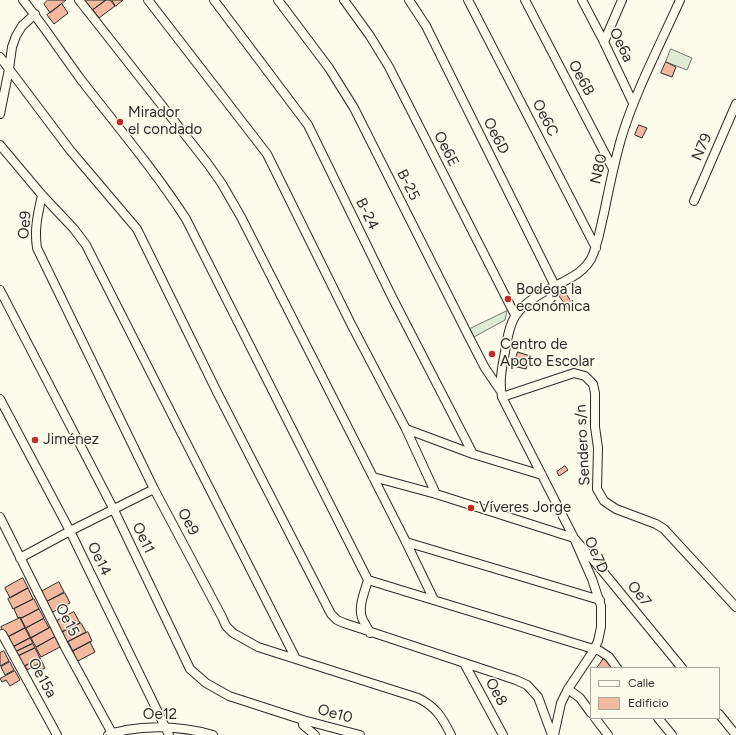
<!DOCTYPE html>
<meta charset="utf-8">
<style>
body{margin:0}
#map{position:relative;width:736px;height:735px;overflow:hidden;background:#fdfbea;font-family:Figtree,sans-serif}
canvas{display:block}
.legend{position:absolute;left:590px;top:667px;width:130px;height:52px;box-sizing:border-box;background:#fdfbea;border:1px solid #a9a89e;margin:0;padding:5px 7px;list-style:none;font-size:12px;color:#2b2b2b}
.legend li{display:flex;align-items:center;gap:8px;height:20px}
.legend b{width:20px;border:1px solid #a9a89e}
</style>
<div id="map">
<canvas width="736" height="735"></canvas>
<ul class="legend">
<li><b style="height:5px;background:#fdfbea"></b>Calle</li>
<li><b style="height:11px;background:#f2b8a0"></b>Edificio</li>
</ul>
</div>
<script>
const c = document.querySelector('canvas').getContext('2d');
c.lineJoin = 'round';
function paint(path, color) { c.fillStyle = color; c.fill(path, 'evenodd'); }
function stroke(path, color, width, dash) { c.strokeStyle = color; c.lineWidth = width; c.lineCap = dash ? 'butt' : 'round'; c.setLineDash(dash || []); c.stroke(path); }
function drawText(font, color, halo, rows, align = 'center') {
  c.font = font + ' Figtree,sans-serif'; c.lineWidth = 3; c.setLineDash([]); c.textBaseline = 'middle'; c.strokeStyle = halo; c.fillStyle = color; for (const [text, x, y, turn = 0] of rows) {
    c.save(); c.translate(x, y); c.rotate((+turn || 0) * Math.PI / 180); c.textAlign = isNaN(turn) ? turn : align; if (halo) c.strokeText(text, 0, 0); c.fillText(text, 0, 0); c.restore();
  }
}
const green = new Path2D(`
 M671,49L692,58L687,70L666,62Z
 M507,311L505,320L474,337L470,329Z`);
paint(green, '#deebd1');
stroke(green, '#74746e', 1);
const building = new Path2D(`
 M48,0H66L50,13L44,4Z
 M86,0H106L91,11L84,2Z
 M106,0H110L115,6L99,18L93,10Z
 M112,0H123L116,6Z
 M62,4L68,13L54,24L47,15Z
 M666,62L676,67L672,77L661,73Z
 M639,125L647,128L642,138L635,135Z
 M565,292L574,306L569,310L559,296Z
 M518,352L530,356L526,369L513,366Z
 M565,466L568,470L559,476L557,472Z
 M23,578L28,588L10,598L5,588Z
 M59,582L64,592L44,603L39,593Z
 M28,588L33,599L13,609L8,599Z
 M65,593L70,603L49,614L44,603Z
 M34,599L39,609L21,618L20,617L18,618L14,609Z
 M39,609L44,618L26,628L21,619Z
 M74,612L80,623L60,633L55,622Z
 M20,618L25,628L6,638L1,627Z
 M44,619L49,628L31,638L26,628Z
 M81,623L86,632L67,642L62,632Z
 M51,627L56,636L36,647L31,638Z
 M25,628L30,638L13,647L8,637Z
 M88,632L92,641L73,651L68,642Z
 M55,637L60,647L41,657L36,648Z
 M30,638L33,643L15,652L13,647Z
 M90,642L95,652L76,662L73,651Z
 M33,644L35,648L17,656L15,652Z
 M35,648L40,658L23,667L17,657Z
 M4,651L9,661L0,666V653Z
 M40,658L45,668L41,670L38,664L27,670L25,666Z
 M604,658L612,668H597Z
 M10,662L14,670L5,675L1,667Z
 M15,671L20,680L10,686L6,680L2,682L0,679Z`);
paint(building, '#f2b8a0');
stroke(building, '#2b2b2b', 1);
const minor = new Path2D(`
 M23,0C44,26 62,54 82,81C117,126 155,171 186,219L368,580C365,591 358,606 362,618C364,623 368,628 370,633
 M79,0L208,164L222,184L241,217L406,542L434,600
 M148,0L267,154L351,324L406,429L436,494
 M214,0L308,125L392,297L473,454
 M278,0L329,68L354,108L469,337L485,368L500,390
 M344,0L370,36L389,67L515,315
 M409,0L426,26L555,286
 M468,0L596,248
 M525,0L613,169
 M582,0L604,42L633,103
 M604,42L622,0
 M0,57L70,150L137,229L217,392L331,614L337,620L344,623L516,680L527,685L538,697L552,735
 M0,114L9,69L12,47L16,36L22,26L35,14
 M0,145L42,195L74,229L86,245L295,657
 M42,195C38,214 34,228 37,248L154,489L222,617L226,626L233,633L258,647L418,698C436,707 442,717 451,735
 M694,201L736,104
 M0,290L114,510L190,669L206,683L229,696L303,720L360,735
 M502,397L574,373L585,376L593,384L595,393V427L598,448L597,489L604,501L616,509L656,524L664,529L736,607
 M0,399L70,531L169,735
 M406,429L473,454L542,475
 M373,477L436,494L574,538L600,568L682,668
 M0,517L65,647L113,735
 M406,542L600,600
 M20,558L70,531L154,489
 M368,580L600,651L609,657L617,668
 M2,634L57,735
 M464,663L503,735
 M568,689L580,698L591,713
 M719,714L736,735
 M595,718L608,735
 M658,718L672,735
 M303,720V725L315,735
 M108,735C114,732 120,732 126,730C156,725 184,727 213,735
 M554,735L561,703L568,689L594,650L598,641L601,627V606L592,579L574,538L502,397C499,382 502,367 505,352C507,340 509,325 516,315C526,300 547,290 563,282C574,276 584,271 591,259C598,245 600,229 604,213C609,188 614,164 621,139C635,92 660,45 680,0`);
stroke(minor, '#2b2b2b', 10);
stroke(minor, '#fdfbea', 8);
for (const [x, y, r, color] of [
 [120,122,4,"#c62828"],
 [508,299,4,"#c62828"],
 [492,354,4,"#c62828"],
 [35,440,4,"#c62828"],
 [471,508,4,"#c62828"]
]) { const dot = new Path2D(); dot.arc(x, y, r, 0, 2 * Math.PI); c.fillStyle = color; c.fill(dot); stroke(dot, '#fdfbea', 1.5); }
drawText('15px', '#2b2b2b', '#fdfbea', [
 ["Oe6a",621,45,64],
 ["Oe6B",581,78,62],
 ["Oe6C",545,118,63],
 ["Oe6D",496,136,63],
 ["N79",702,147,-66],
 ["Oe6E",446,149,63],
 ["N80",599,169,-77],
 ["B-25",408,185,63],
 ["B-24",367,214,64],
 ["Oe9",25,225,-85],
 ["Sendero s/n",583,445,-93],
 ["Oe9",188,522,62],
 ["Oe11",143,538,65],
 ["Oe7D",596,555,66],
 ["Oe14",99,559,64],
 ["Oe7",639,594,51],
 ["Oe15",67,620,63],
 ["Oe15a",42,678,61],
 ["Oe8",496,692,61],
 ["Oe10",335,714,15],
 ["Oe12",160,715]
]);
drawText('15px', '#2b2b2b', '#fdfbea', [
 ["Mirador",128,113],
 ["el condado",128,130],
 ["Bodega la",516,290],
 ["económica",516,307],
 ["Centro de",500,345],
 ["Apoto Escolar",500,362],
 ["Jiménez",43,440],
 ["Víveres Jorge",479,508]
], 'left');
</script>
